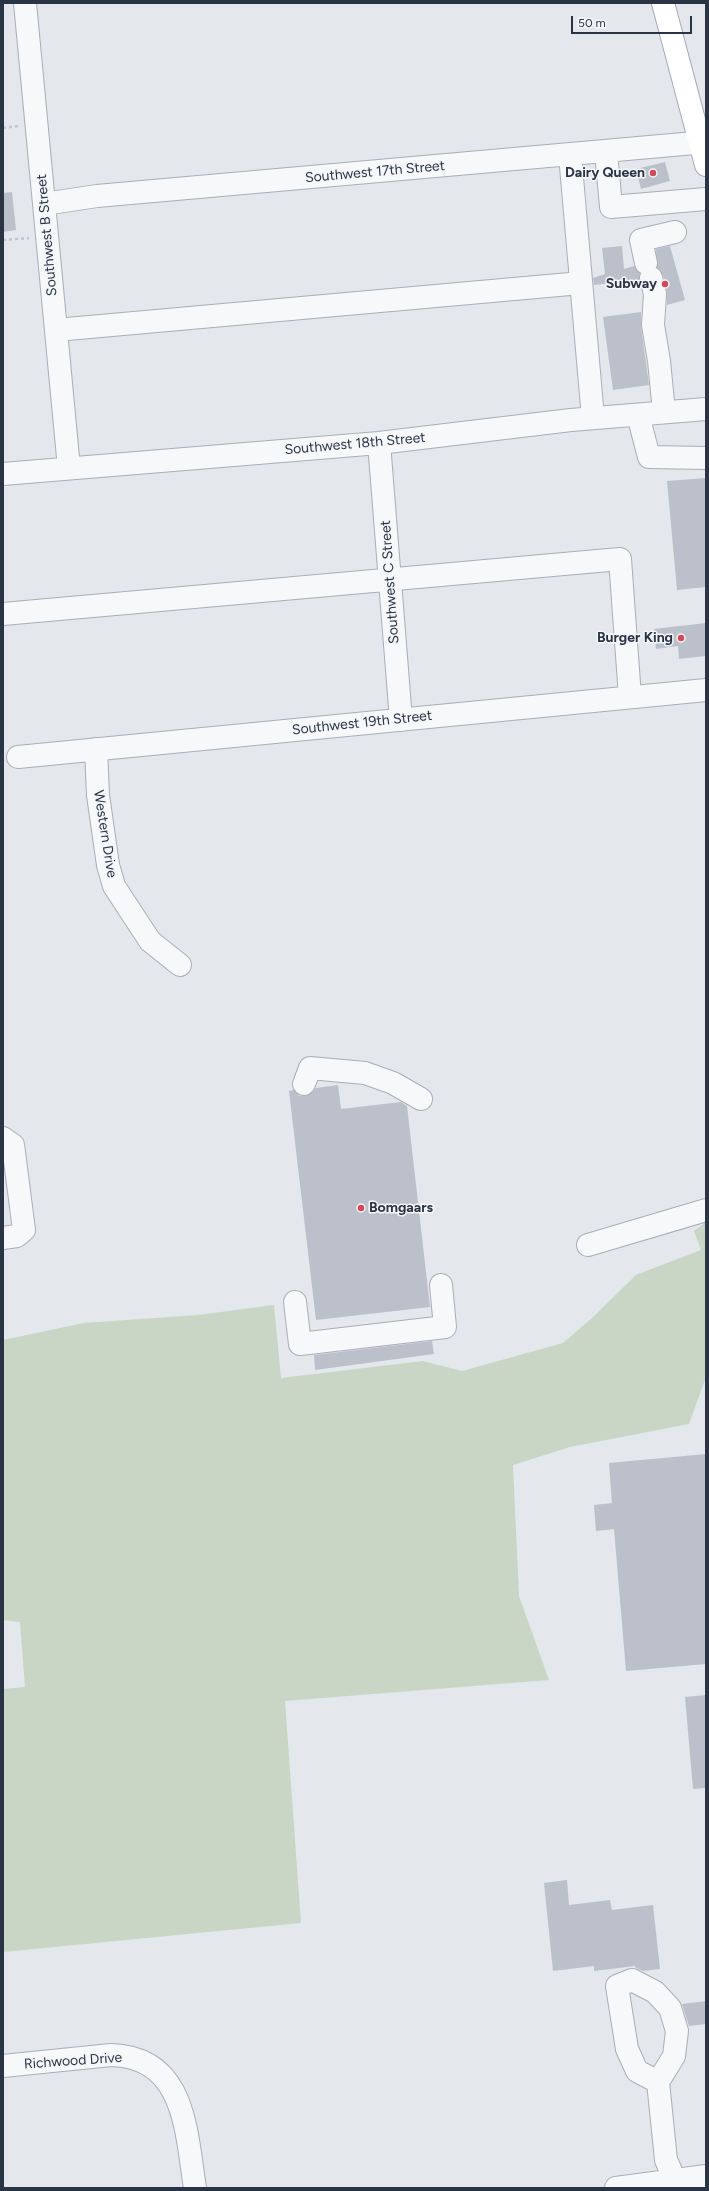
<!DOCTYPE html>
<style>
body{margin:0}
#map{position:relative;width:709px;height:2191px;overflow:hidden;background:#e4e7ec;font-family:Figtree,sans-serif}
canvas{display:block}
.frame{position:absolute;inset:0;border:4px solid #2b3445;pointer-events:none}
.scale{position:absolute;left:571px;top:16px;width:121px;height:18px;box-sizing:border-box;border:2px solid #2b3445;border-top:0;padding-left:5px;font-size:12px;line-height:14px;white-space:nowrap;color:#2b3445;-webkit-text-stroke:3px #f4f6f9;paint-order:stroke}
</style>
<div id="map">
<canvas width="709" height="2191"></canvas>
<div class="frame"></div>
<div class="scale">50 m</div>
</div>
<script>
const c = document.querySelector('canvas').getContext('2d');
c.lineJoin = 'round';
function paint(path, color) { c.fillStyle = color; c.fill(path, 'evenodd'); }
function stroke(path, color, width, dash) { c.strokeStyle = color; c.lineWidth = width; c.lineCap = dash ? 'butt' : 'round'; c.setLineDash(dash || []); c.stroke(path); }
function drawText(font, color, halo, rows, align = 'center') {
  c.font = font + ' Figtree,sans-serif'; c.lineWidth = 3; c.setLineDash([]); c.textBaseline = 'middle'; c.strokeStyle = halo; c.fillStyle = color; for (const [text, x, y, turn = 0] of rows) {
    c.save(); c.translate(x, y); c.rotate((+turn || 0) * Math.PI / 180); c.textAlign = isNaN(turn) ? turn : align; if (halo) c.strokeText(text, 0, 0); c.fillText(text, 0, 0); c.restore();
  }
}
paint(new Path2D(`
 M706,1222V1377L689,1424L570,1447L513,1465L519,1596L549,1680L285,1701L301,1923L3,1952V1689L25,1687L20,1622L3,1620V1340L84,1323L198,1315L274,1305L281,1378L423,1361L462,1371L563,1343L592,1318L636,1275L701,1250L694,1231Z`), '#c9d6c5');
paint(new Path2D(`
 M665,162L670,181L641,189L636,169Z
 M12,192L16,230L3,232V193Z
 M622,246L624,269L634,266L640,273L639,280L594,285L593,278L605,274L602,248Z
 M670,246L685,300L667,305V291L663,275L657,268L656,249Z
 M641,312V327L649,385L613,390L603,317Z
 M706,478V587L677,590L667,481Z
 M706,623V656L679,659L678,646L656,649L654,629Z
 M338,1085L341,1109L401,1102L407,1106L430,1307L316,1320L289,1091L294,1090L299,1096H306L312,1093L316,1088Z
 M432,1341L434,1354L315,1370L314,1355Z
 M706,1454V1664L626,1671L614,1529L596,1531L594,1505L612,1503L609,1463Z
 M706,1695V1788L693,1789L685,1697Z
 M567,1880L569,1905L610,1900L612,1910L653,1905L660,1969L643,1971L636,1968L635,1966L594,1971V1966L553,1971L544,1883Z
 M706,2001V2024L689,2026L682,2004Z`), '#bbc0ca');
const minor = new Path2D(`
 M25,3L69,468
 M606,152L611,207L706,199
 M570,155L593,418
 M44,204L97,196L706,142
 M646,263L641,240L675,232
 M651,278L655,294L653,325L659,361L664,412
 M56,330L581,283
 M638,415L649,457L706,458
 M379,443L401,720
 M3,474L379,443L571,420L706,409
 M3,614L620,559L630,697
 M96,749L98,795L108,865L114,886L150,941L180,965
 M18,757L706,690
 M304,1084L310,1068L365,1073L393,1083L421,1099
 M3,1138L13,1145L24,1230L17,1236L3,1238
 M588,1245L706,1210
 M295,1302L300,1344L445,1327L441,1285
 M3,2066L111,2055C186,2057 186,2132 195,2188
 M658,2082L674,2056L677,2031L670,2008L655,1992L632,1980L617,1986L627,2049L637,2071L658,2082L666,2160L675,2180
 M616,2188L706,2176`);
const major = new Path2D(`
 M663,3L706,165`);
stroke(minor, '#a9aeb7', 24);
stroke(major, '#a3abb8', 24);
stroke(new Path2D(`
 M3,128L18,126
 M3,240L29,238`), '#c2c5cb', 2.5, [3, 3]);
stroke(minor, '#f7f8fa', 22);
stroke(major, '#fff', 22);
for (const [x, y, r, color] of [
 [653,173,4,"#d1495b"],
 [665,284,4,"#d1495b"],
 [681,638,4,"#d1495b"],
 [361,1208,4,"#d1495b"]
]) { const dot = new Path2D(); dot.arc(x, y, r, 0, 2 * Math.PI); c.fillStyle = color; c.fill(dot); stroke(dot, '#f4f6f9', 1.5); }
drawText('14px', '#2b3445', '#f4f6f9', [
 ["Southwest 17th Street",375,172,-5],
 ["Southwest B Street",47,235,-95],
 ["Southwest 18th Street",355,444,-5],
 ["Southwest C Street",390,582,-94],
 ["Southwest 19th Street",362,723,-6],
 ["Western Drive",105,834,81],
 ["Richwood Drive",73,2061,-4]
]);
drawText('bold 14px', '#2b3445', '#f4f6f9', [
 ["Dairy Queen",645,173],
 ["Subway",657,284],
 ["Burger King",673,638],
 ["Bomgaars",369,1208,"left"]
], 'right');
</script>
